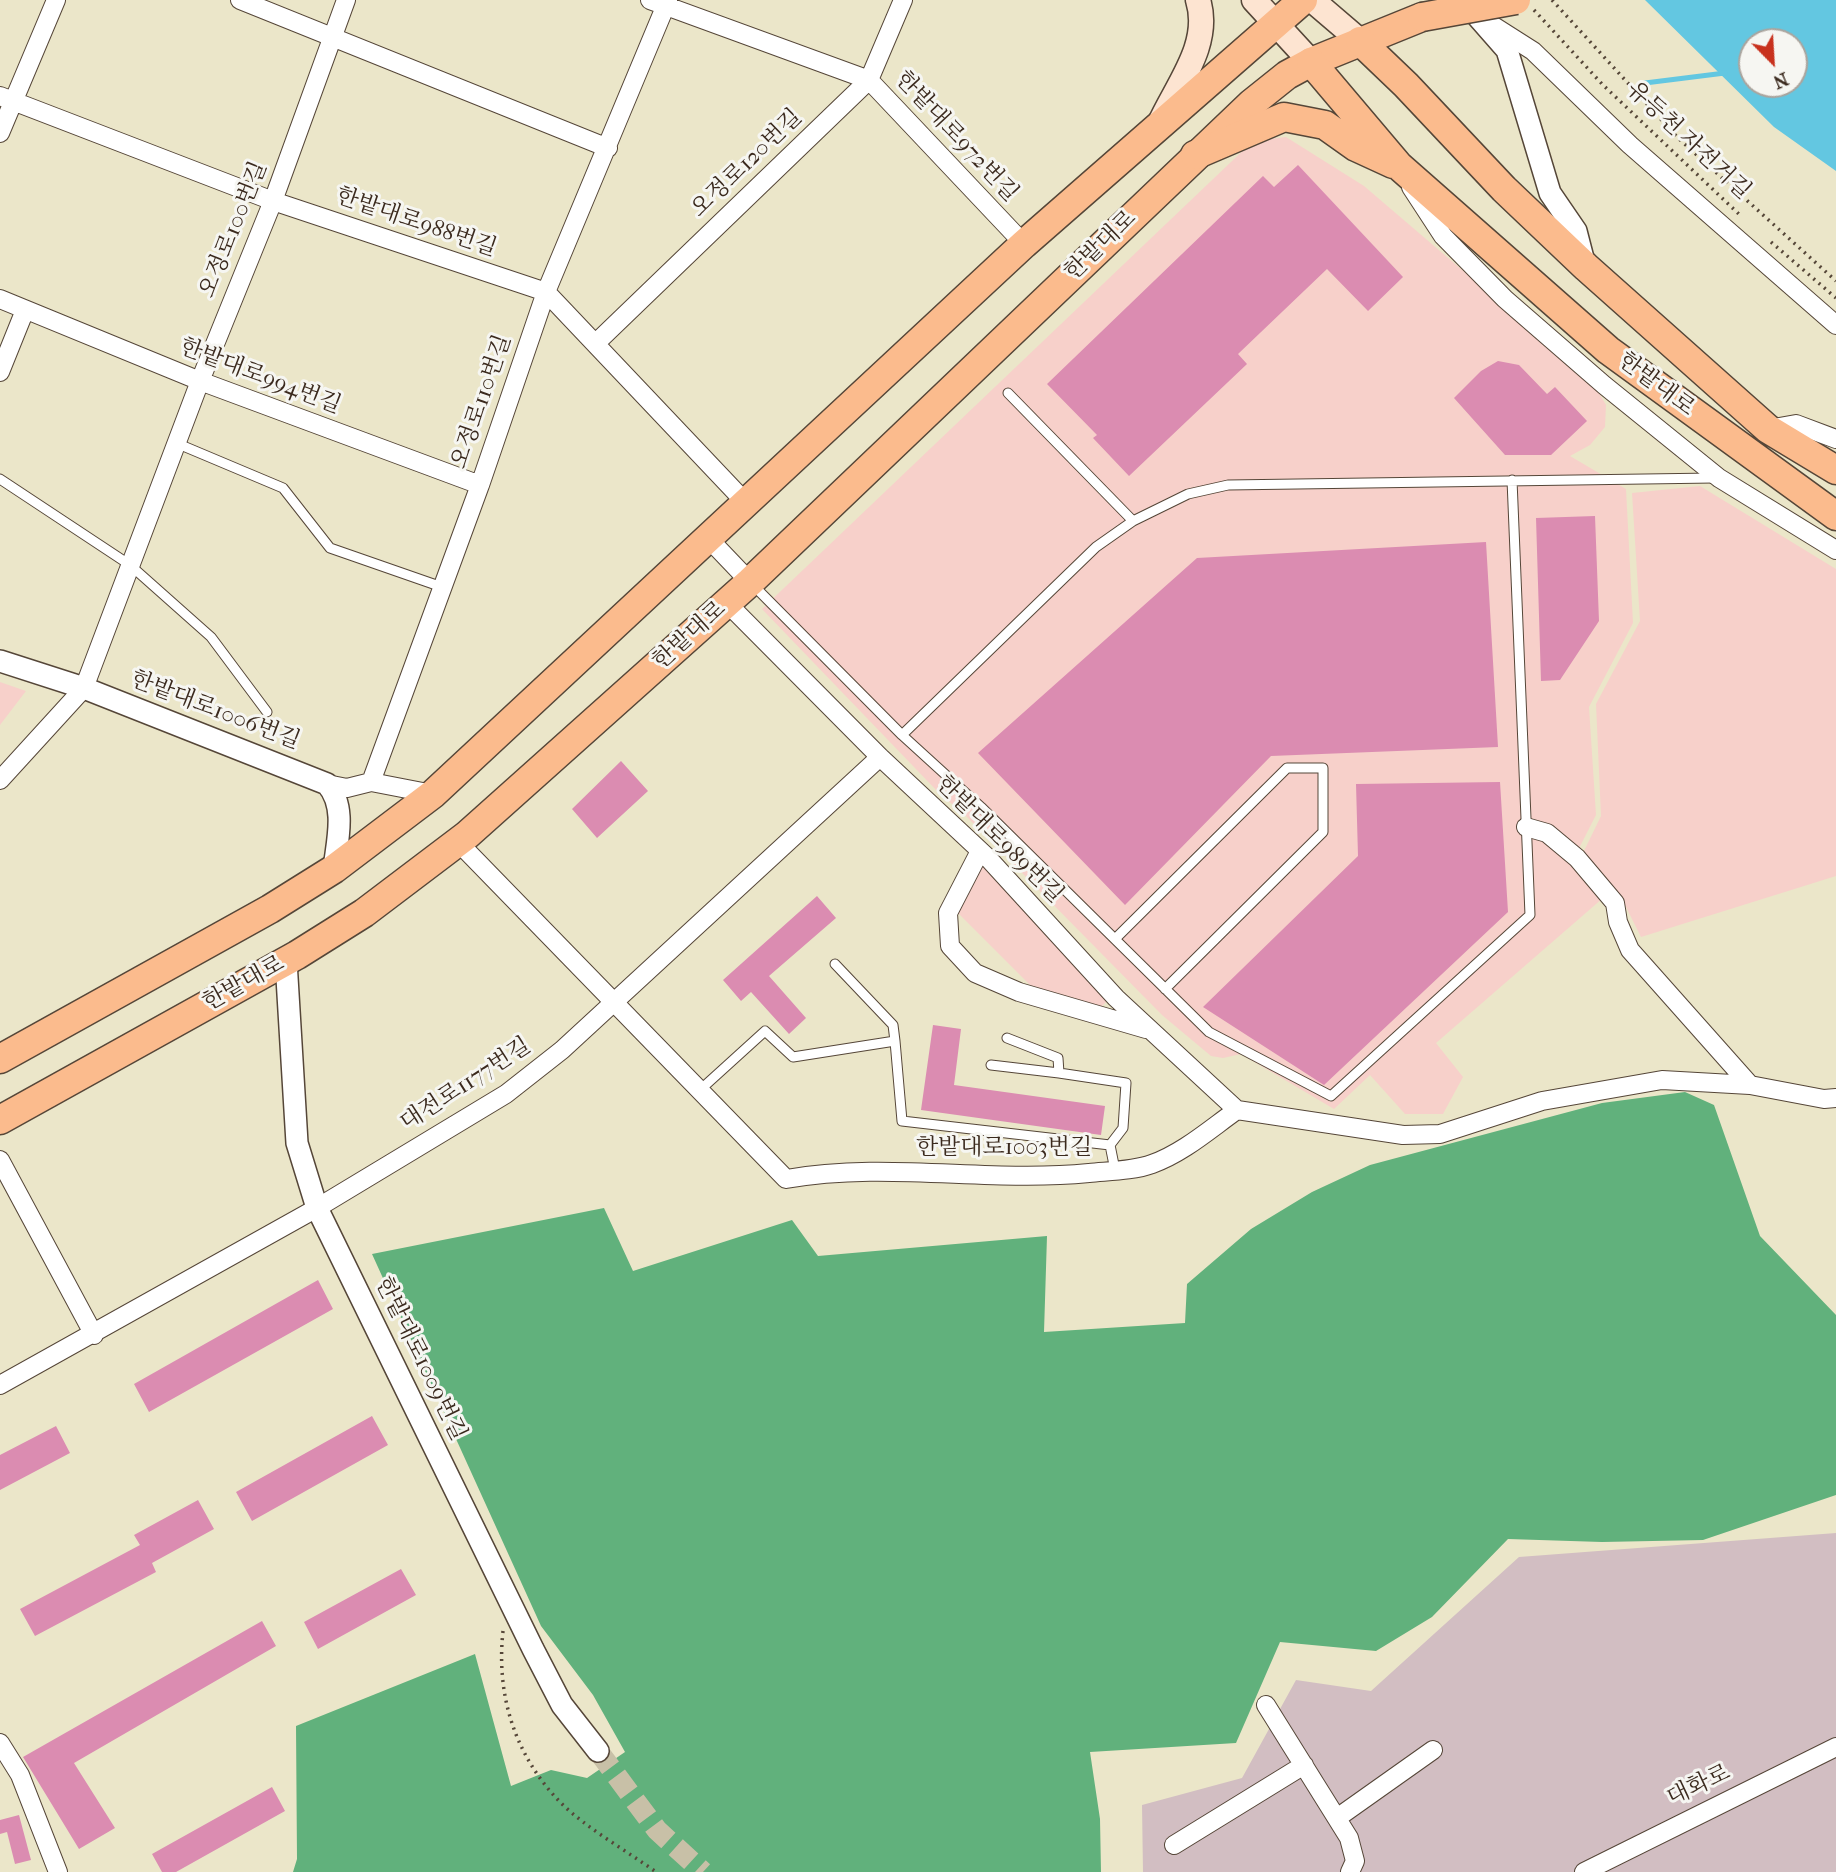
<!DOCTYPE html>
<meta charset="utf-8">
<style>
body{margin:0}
#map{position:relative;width:1836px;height:1872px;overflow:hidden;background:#ebe6c9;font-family:"IM FELL French Canon",serif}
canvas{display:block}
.north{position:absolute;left:1738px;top:28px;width:70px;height:70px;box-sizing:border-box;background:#f6f6f2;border:2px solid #aba49d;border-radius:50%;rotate:156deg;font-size:19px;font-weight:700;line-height:28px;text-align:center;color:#3b2a1e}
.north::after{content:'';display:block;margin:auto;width:24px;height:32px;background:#c8321e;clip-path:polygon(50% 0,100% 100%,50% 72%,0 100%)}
</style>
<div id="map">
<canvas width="1836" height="1872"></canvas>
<div class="north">N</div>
</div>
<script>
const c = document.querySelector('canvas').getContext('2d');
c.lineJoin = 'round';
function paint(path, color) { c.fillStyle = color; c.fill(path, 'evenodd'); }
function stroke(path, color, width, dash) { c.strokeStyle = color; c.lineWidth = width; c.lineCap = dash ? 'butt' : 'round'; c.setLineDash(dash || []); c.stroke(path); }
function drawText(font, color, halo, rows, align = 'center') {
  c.font = font + ' "IM FELL French Canon","Noto Serif KR",serif'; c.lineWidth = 6; c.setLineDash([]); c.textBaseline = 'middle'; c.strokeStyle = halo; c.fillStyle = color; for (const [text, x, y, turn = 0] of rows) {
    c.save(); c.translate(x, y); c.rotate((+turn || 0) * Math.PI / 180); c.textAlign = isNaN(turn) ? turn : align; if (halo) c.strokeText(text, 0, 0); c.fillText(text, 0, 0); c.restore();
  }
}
paint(new Path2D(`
 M1286,137L1364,186L1592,381L1606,405L1605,427L1590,445L1570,456L1626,489L1633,623L1589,707L1596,815L1571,864L1603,898L1436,1043L1463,1077L1443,1114H1405L1370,1075L1334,1109L1241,1054L1223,1058L1211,1056L1162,1015L965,815L939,793L762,609L1253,141Z
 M1700,486L1836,569V876L1641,937L1622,899L1583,853L1601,816L1596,704L1640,621L1632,493Z
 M0,682L26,691L0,725Z
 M980,862L1111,997L1101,1007L1031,986L956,911Z`), '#f7d0ca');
paint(new Path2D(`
 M1836,1533V1872H1143L1142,1805L1242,1778L1296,1680L1371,1691L1519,1557Z`), '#d2bec2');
paint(new Path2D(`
 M1685,1092L1714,1105L1760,1236L1836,1315V1495L1703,1540L1602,1542L1508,1539L1432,1617L1376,1651L1280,1642L1236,1743L1090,1752L1100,1819L1101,1872H293L297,1859L296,1726L475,1654L511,1786L551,1770L587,1778L625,1752L593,1695L541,1626L372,1254L604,1208L633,1271L792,1220L818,1256L1047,1236L1044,1332L1185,1323L1187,1284L1251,1229L1312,1192L1370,1165L1602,1103Z`), '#61b17c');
paint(new Path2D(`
 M1645,0H1836V171L1774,127ZM1752,42H1794V84H1752Z`), '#63c7e1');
stroke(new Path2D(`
 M1645,83L1725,73`), '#63c7e1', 5);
paint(new Path2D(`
 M1298,165L1403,277L1368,311L1327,269L1238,354L1247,364L1129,476L1093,438L1097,435L1047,384L1263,176L1274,187Z
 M1498,361L1519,365L1547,394L1555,387L1587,421L1551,455H1505L1454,398L1481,371Z
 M1595,516L1599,621L1560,680L1541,681L1536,518Z
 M1486,542L1498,747L1271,756L1125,905L978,753L1197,558Z
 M621,761L648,791L597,838L572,809Z
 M1500,782L1508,912L1324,1085L1203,1007L1358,856L1356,784Z
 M817,896L836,918L769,976L806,1018L789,1034L751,992L741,1001L723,980Z
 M933,1025L961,1029L954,1085L1105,1106L1101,1135L921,1110Z
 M318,1280L333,1309L149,1412L134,1384Z
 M372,1416L388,1445L252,1521L236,1492Z
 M56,1426L70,1453L0,1490V1455Z
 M198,1500L214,1529L152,1563L156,1572L35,1636L20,1609L140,1545L134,1535Z
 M401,1569L416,1595L318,1649L304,1622Z
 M262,1621L276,1646L74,1763L115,1828L79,1849L23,1757Z
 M272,1787L285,1811L176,1872H162L152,1854Z
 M19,1815L31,1860L15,1864L7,1832L0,1834V1820Z`), '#db8cb1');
stroke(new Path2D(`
 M598,1751L657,1830L703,1872`), '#c8c0a7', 21, [21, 10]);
const service = new Path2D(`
 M1008,393L1133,521
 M176,443L283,488L330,548L442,587
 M0,479L130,565L211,637L267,712
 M752,584L902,735L1096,547L1133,521L1188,494L1228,485L1714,478
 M902,735L981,807L1209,1032L1331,1096L1530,915L1512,480
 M1115,939L1287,768H1323V832L1165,989
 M835,964L893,1025L895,1041
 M991,1065L1059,1073
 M700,1090L765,1031L793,1057L895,1041L902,1121L1110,1145L1123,1128L1126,1083L1059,1073L1058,1058L1007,1038
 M1110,1145L1115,1170`);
const minor = new Path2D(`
 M240,0L608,148
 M650,0L869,80L1024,244
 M1489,23L1533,51L1630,145L1836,325
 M0,96L273,201L546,292L746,503
 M0,133L56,0
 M1411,187L1443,236L1505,299L1604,385L1719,478L1836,550
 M0,299L200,381L480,485
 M596,343L869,80L903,0
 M0,372L25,310
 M1768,429L1796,424L1836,439
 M708,538L750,582
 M727,603L880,757L987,857L1116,998L1237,1110
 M0,780L84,688L200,381L273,201L346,0
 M371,782L433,794
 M327,784L347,788L371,782L480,485L546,292L668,0
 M1526,827L1547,833L1577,858L1615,903L1618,922L1630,950L1750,1085
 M458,842L786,1179C886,1161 988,1183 1089,1173C1109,1171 1133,1171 1152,1164C1183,1153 1210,1129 1237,1110L1403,1135L1440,1134L1542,1101L1662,1080L1750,1085L1824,1099L1836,1098
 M980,851L948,913L950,946L975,973L1019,992L1146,1029
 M0,1160L94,1335
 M0,1385L317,1208L506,1094L562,1050L880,757
 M1266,1705L1349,1838L1355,1861L1350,1872
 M0,1743L20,1775L58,1872
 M1337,1818L1433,1750
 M1174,1845L1304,1765
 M1584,1872L1836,1747`);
const tertiary = new Path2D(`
 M1464,1L1507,50L1550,193L1576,231L1585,266
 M0,661L84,688L327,784C347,807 337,841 334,869
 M286,961L297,1143L317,1208L533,1649L562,1705L598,1751`);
const secondary = new Path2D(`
 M1254,0L1311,62
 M1312,0L1360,41
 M1159,125C1176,86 1212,45 1198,0`);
const primary = new Path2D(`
 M0,1059L270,909L334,869L433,794L1024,244L1303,0
 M0,1120L297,955L364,913L467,835L750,582L1252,103L1287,75L1311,62L1422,17`);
const trunk = new Path2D(`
 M1360,41L1406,85L1504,189L1586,267L1768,429L1836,470
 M1311,62L1399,166L1608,350L1836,516
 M1195,155L1284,117L1325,125L1356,147L1393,164`);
stroke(service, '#554638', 11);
stroke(minor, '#554638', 20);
stroke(tertiary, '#554638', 24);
stroke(secondary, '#554638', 27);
stroke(primary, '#554638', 31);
stroke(trunk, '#554638', 31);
stroke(new Path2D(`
 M1552,0L1678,138L1836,281
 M1534,10L1603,85L1742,217
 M1771,242L1836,298
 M503,1631C496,1696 515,1756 561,1803C586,1828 627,1851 656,1872`), '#554638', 3.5, [2, 5]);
stroke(service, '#fff', 9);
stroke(minor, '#fff', 18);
stroke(tertiary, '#fff', 21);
stroke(secondary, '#fde4d1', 24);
stroke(primary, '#fbbb8d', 28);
stroke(trunk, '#fbbb8d', 28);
const primaryBridge = new Path2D(`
 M1422,17L1516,0`);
stroke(primaryBridge, '#554638', 31, []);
stroke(primaryBridge, '#fbbb8d', 28);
drawText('23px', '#3b2a1e', '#f6f6f2', [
 ["한밭대로972번길",956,137,47],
 ["유등천 자전거길",1688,141,43],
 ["오정로120번길",747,164,-44],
 ["한밭대로988번길",416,223,19],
 ["오정로100번길",234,230,-68],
 ["한밭대로",1101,246,-44],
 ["한밭대로994번길",260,377,21],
 ["한밭대로",1656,385,37],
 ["오정로110번길",482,402,-71],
 ["한밭대로",690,636,-42],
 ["한밭대로1006번길",215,711,21],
 ["한밭대로989번길",999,840,45],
 ["한밭대로",244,984,-29],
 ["대전로1177번길",466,1085,-33],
 ["한밭대로1003번길",1004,1148],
 ["한밭대로1009번길",420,1359,64],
 ["대화로",1699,1786,-25]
]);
</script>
